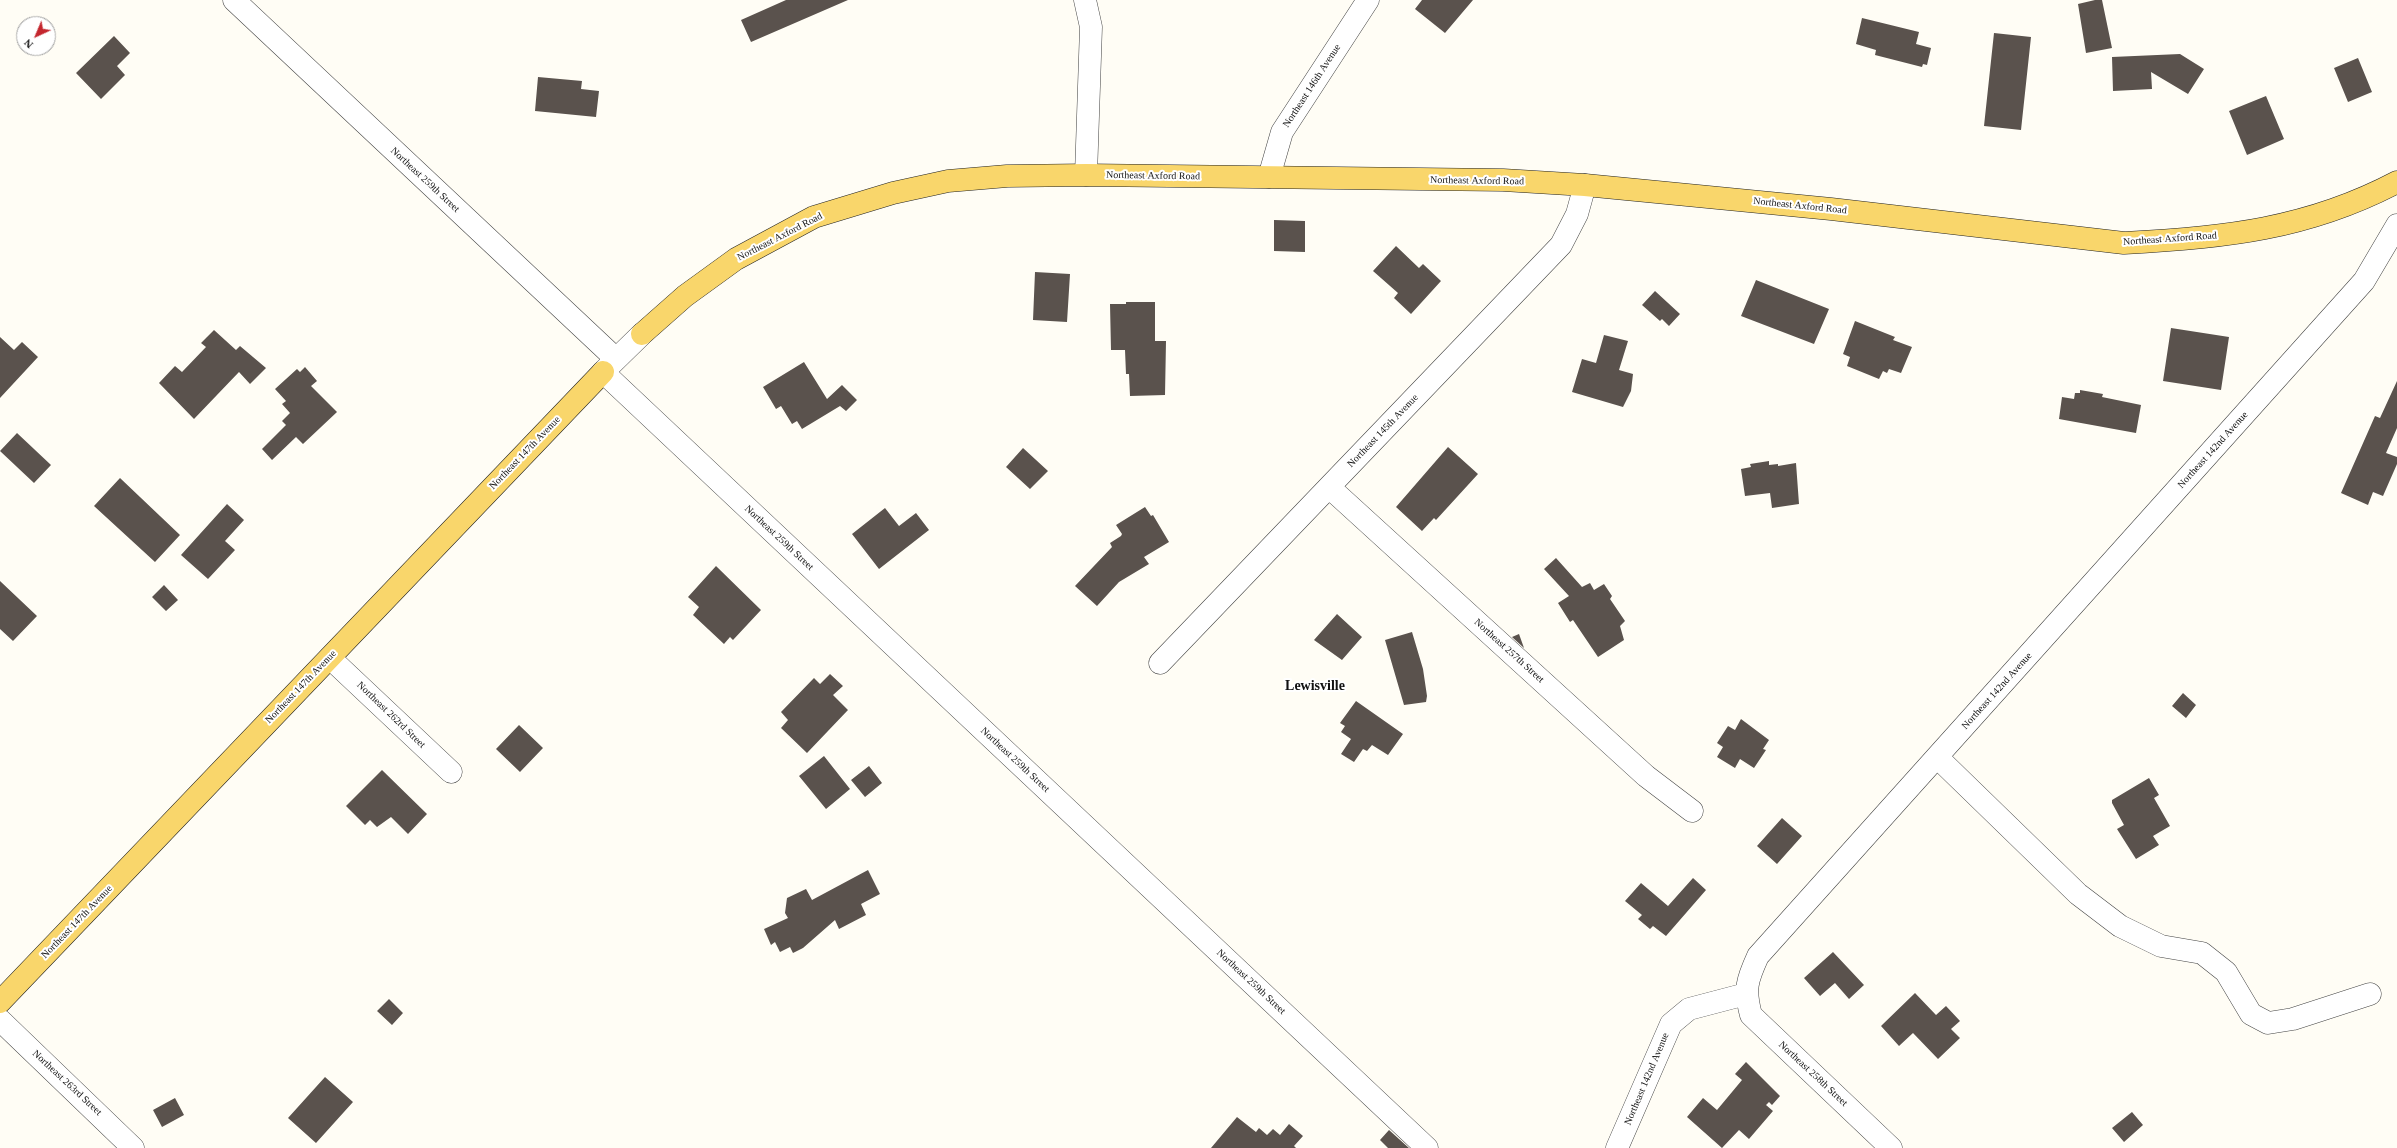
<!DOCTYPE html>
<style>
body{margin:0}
#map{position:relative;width:2397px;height:1148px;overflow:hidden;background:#fffdf5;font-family:Georgia,serif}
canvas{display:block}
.north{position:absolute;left:16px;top:16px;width:40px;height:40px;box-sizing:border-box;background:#fff;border:1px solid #a0a0a0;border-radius:50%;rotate:224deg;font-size:11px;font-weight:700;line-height:16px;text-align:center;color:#111}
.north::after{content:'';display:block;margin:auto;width:14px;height:18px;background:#c4262e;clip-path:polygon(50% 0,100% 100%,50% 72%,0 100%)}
</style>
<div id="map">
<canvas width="2397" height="1148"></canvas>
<div class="north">N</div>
</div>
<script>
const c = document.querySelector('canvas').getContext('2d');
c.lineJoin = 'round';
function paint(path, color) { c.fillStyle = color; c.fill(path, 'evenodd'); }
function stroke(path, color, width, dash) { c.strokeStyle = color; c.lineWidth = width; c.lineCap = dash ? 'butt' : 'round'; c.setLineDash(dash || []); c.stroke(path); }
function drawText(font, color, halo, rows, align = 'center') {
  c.font = font + ' Georgia,serif'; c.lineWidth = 4; c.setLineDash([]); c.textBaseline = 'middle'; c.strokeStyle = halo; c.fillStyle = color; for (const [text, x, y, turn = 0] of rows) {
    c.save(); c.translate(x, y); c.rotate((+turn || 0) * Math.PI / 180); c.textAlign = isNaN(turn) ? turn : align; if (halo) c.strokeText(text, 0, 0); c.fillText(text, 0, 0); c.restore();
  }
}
paint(new Path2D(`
 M786,0H848L751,42L741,20Z
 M1422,0H1473L1445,33L1415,9Z
 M2095,0H2102L2112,48L2086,53L2078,4Z
 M1862,18L1919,32L1916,44L1931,48L1927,65L1923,64L1922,67L1875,55L1876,50L1856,44Z
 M1994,33L2031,37L2021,130L1984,126Z
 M114,36L130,53L117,66L125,75L101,99L76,73Z
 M2180,54L2204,69L2188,94L2151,72L2152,89L2113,91L2112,57Z
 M2358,58L2372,92L2348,102L2334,68Z
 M538,77L582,81L581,89L599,91L596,117L535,111Z
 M2266,96L2284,139L2247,155L2229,111Z
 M1274,220L1305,221V252L1274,251Z
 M1396,246L1419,268L1423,264L1441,281L1411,314L1394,298L1398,293L1373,271Z
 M1035,272L1070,274L1067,322L1033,320Z
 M1756,280L1829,309L1814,344L1741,316Z
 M1655,291L1680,314L1669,326L1662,319L1660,321L1642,305Z
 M1126,302H1155V341H1166L1165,395L1130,396L1129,374H1126L1125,350H1111L1110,304H1126Z
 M1855,321L1895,337L1893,340L1912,347L1901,373L1889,369L1887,373L1883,371L1879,379L1847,366L1850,357L1843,354Z
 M2171,328L2229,337L2221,390L2163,381Z
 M214,330L236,350L240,346L266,368L250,384L239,372L194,419L159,383L175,366L182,372L206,347L201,343Z
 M1604,335L1628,341L1619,370L1633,374L1631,391L1623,407L1572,392L1582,359L1596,363Z
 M0,337L14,350L22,342L38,357L0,398Z
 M804,362L827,399L842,385L857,400L846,411L840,406L802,429L797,421L792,424L781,406L776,409L763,387Z
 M305,367L317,381L311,386L337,412L303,444L296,437L272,460L262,449L286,425L282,421L290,413L282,404L286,401L275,389L297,369L300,372Z
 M2397,381V428L2386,453L2397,457V464L2383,496L2373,492L2368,505L2341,493L2375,416L2380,418Z
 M2080,390L2103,394L2102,397L2141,405L2136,433L2059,419L2062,397L2074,399L2075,393H2080Z
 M17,433L51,465L34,483L0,451Z
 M1448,447L1478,474L1436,520L1434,518L1422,531L1396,507Z
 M1023,448L1048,471L1030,489L1006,467Z
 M1769,461V465L1778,464V466L1796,463L1799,504L1772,508L1770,493L1745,496L1741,469L1751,467L1750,464Z
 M120,478L180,535L155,562L94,506Z
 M227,504L244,520L225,541L235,550L208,579L181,555Z
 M1145,507L1151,516L1153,515L1169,542L1144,557L1149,564L1119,582L1097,606L1075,586L1112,547L1110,543L1121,536L1122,534L1116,525Z
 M885,508L899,526L916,513L929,530L879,569L852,534Z
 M1556,558L1582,587L1590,583L1594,590L1604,584L1612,596L1610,599L1625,621L1620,626L1624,640L1598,657L1573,620L1570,622L1558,603L1569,596L1544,569Z
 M716,566L761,610L733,640L730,637L724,644L693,615L699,607L688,597Z
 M0,581L37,616L13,641L0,629Z
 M164,585L178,600L166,611L152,597Z
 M1337,614L1362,637L1342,660L1314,640Z
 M1412,632L1423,669L1427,696L1426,702L1404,705L1385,640Z
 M1519,634L1524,648L1512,637Z
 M830,674L843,686L833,695L848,710L807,753L781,728L788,720L781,712L814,678L820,684Z
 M2183,693L2196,705L2186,718L2172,706Z
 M1356,701L1403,734L1388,755L1372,745L1367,751L1363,749L1354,762L1341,754L1351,739L1341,732L1345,726L1340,723Z
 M1741,719L1769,740L1763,749L1766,750L1754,768L1740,759L1735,768L1717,757L1723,747L1717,743L1728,726L1735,730Z
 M519,725L543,748L520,772L496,749Z
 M824,756L850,789L826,809L799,776Z
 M869,766L882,783L865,797L851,780Z
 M382,770L427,814L408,834L391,817L377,827L370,820L365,825L346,806Z
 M2149,778L2159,795L2154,798L2170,826L2153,836L2159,845L2136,859L2117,829L2124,825L2112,803V800Z
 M1782,818L1802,836L1777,864L1757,846Z
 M868,870L880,894L861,904L866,915L839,929L835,920L803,948L793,953L790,947L780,952L775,942L771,945L764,929L788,918L785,913L787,898L806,889L812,900Z
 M1693,878L1706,890L1666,936L1653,926L1650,929L1638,919L1642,915L1625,901L1641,883L1668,906Z
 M1833,952L1864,985L1849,999L1835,983L1820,996L1804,978Z
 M1915,993L1936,1015L1946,1006L1960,1021L1951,1029L1960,1038L1938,1059L1913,1033L1899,1046L1881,1026Z
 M389,999L403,1013L392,1025L377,1011Z
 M1746,1062L1780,1096L1772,1105L1769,1102L1766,1105L1773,1111L1749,1139L1739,1130L1722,1148L1687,1117L1703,1098L1717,1110L1742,1080L1735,1074Z
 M325,1077L353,1102L316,1143L288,1118Z
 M175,1098L184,1115L162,1127L153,1110Z
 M2132,1112L2143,1125L2124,1142L2112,1128Z
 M1237,1117L1256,1132L1259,1128L1267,1135L1273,1129L1280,1135L1289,1124L1303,1136L1294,1146L1296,1148H1211Z
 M1389,1130L1409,1148H1388L1380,1140Z`), '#5a524d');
const minor = new Path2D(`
 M234,0L616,359
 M1085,0L1091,27L1086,175
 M1269,177L1282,132L1368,0
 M642,334L603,372L1427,1148
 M1329,487L1646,776L1692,811
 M330,658L451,772
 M1160,663L1561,245L1577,214L1585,185
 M1937,757L2078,894L2120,926L2161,946L2202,953L2226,972L2251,1014L2268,1023L2293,1019L2370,994
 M0,1020L133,1148
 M1617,1148L1671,1024L1689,1009L1746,994
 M1891,1148L1751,1015C1744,989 1747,980 1758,956L2364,281L2397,225`);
const major = new Path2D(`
 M642,334L685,296L736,259L814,217L893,193L948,181L1007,176L1086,175L1503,180L1585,185L1831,209L2124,243C2223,238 2308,229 2397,182
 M0,1002L603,372`);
stroke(minor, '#444', 23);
stroke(major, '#222', 23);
stroke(minor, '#fff', 22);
stroke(major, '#f9d66b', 22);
drawText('10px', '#111', '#fff', [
 ["Northeast 146th Avenue",1312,86,-57],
 ["Northeast Axford Road",1153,176,1],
 ["Northeast 259th Street",425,180,43],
 ["Northeast Axford Road",1477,181,1],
 ["Northeast Axford Road",1800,206,6],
 ["Northeast Axford Road",780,237,-27],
 ["Northeast Axford Road",2170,239,-4],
 ["Northeast 145th Avenue",1383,431,-46],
 ["Northeast 142nd Avenue",2213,450,-48],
 ["Northeast 147th Avenue",525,453,-46],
 ["Northeast 259th Street",779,538,43],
 ["Northeast 257th Street",1509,651,42],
 ["Northeast 147th Avenue",301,687,-46],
 ["Northeast 142nd Avenue",1997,691,-48],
 ["Northeast 262rd Street",391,715,44],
 ["Northeast 259th Street",1015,760,43],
 ["Northeast 147th Avenue",77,922,-46],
 ["Northeast 259th Street",1251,982,43],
 ["Northeast 258th Street",1813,1074,43],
 ["Northeast 142nd Avenue",1647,1079,-67],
 ["Northeast 263rd Street",67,1083,43]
]);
drawText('bold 14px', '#111', '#fff', [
 ["Lewisville",1315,686]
]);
</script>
